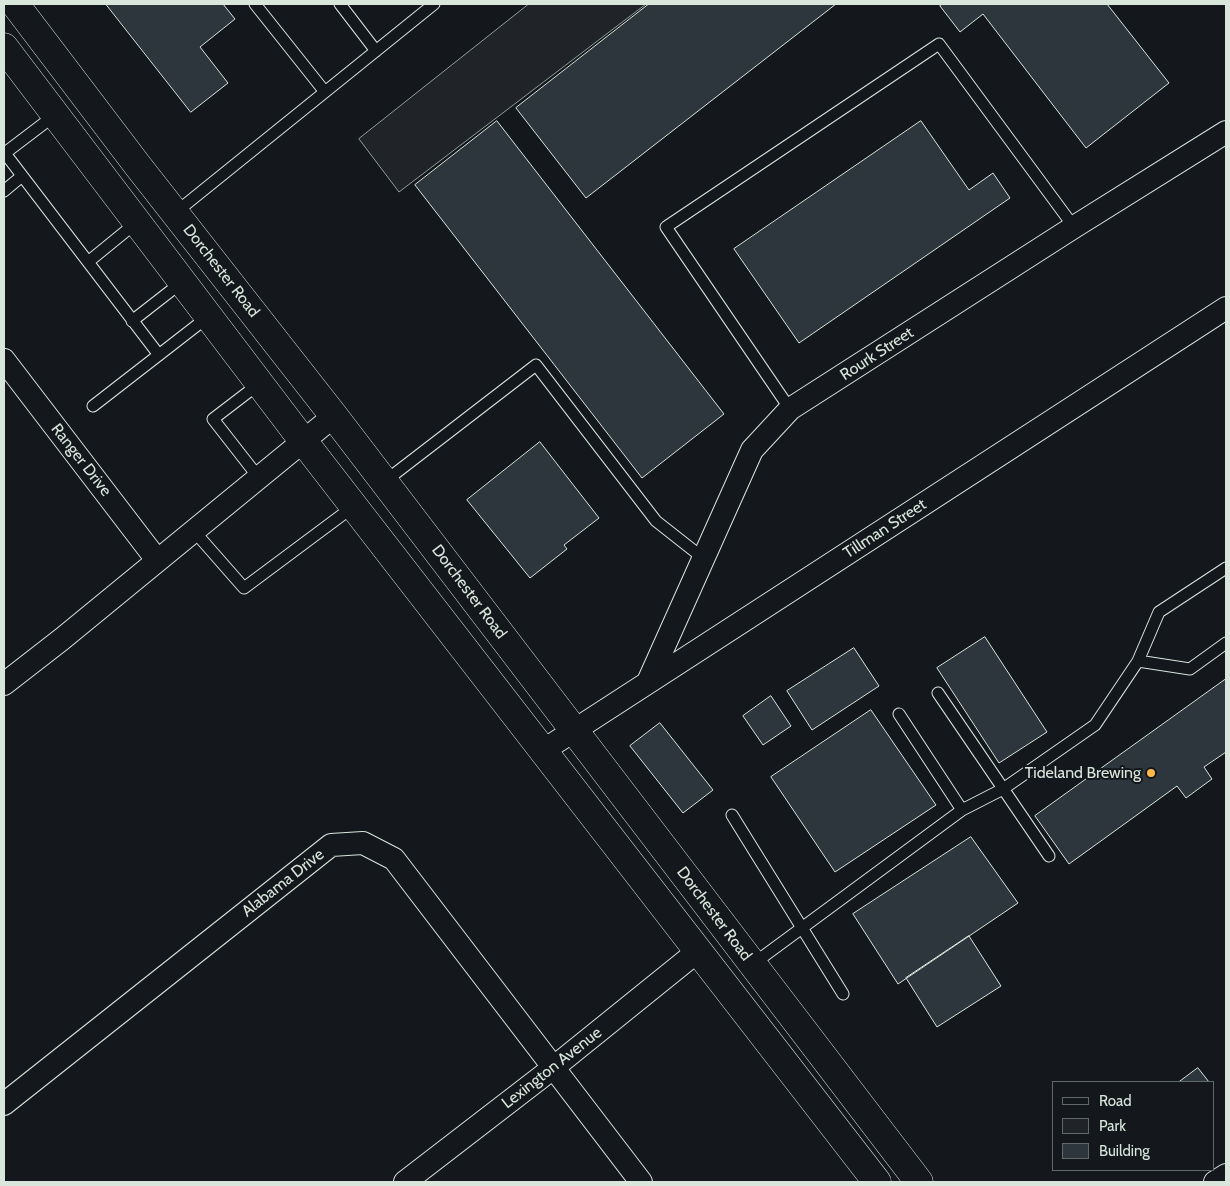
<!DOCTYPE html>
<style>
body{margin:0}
#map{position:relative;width:1230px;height:1186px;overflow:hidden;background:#14181c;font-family:Cabin,sans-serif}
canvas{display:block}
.frame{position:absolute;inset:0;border:5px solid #d8e6dc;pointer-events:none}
.legend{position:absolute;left:1052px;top:1081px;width:162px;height:90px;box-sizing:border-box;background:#14181c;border:1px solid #626a69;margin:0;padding:6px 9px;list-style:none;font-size:15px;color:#d8e6dc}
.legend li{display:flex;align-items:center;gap:10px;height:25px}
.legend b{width:25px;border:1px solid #626a69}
</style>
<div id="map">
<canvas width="1230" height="1186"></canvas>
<div class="frame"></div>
<ul class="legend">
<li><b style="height:6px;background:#14181c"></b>Road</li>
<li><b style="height:14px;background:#202428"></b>Park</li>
<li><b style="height:14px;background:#2c363c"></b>Building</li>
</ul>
</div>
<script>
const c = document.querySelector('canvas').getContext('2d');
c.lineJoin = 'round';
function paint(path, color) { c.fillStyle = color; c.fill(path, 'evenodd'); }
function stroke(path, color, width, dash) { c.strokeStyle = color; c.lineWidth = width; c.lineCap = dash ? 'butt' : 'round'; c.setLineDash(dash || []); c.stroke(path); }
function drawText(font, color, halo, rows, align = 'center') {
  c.font = font + ' Cabin,sans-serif'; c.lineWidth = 4; c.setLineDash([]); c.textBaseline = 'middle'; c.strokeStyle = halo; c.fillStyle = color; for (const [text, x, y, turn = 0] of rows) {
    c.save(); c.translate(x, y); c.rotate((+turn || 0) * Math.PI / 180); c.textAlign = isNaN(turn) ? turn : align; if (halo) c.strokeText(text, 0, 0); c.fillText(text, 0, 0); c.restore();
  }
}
const green = new Path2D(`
 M529,4H646L399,192L359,139Z`);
paint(green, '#202428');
stroke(green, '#939e99', 1);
const building = new Path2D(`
 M106,4H223L235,19L200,47L228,83L191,112Z
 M649,4H836L586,198L516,108Z
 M943,4H1107L1169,83L1086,148L983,14L960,32L940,6Z
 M497,121L724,414L642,478L415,185Z
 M921,121L969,190L993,173L1010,198L799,343L734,249Z
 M540,442L599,518L564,545L567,549L530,578L467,500Z
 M985,637L1047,732L999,763L937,668Z
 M854,648L879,686L812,730L787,691Z
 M1226,679V752L1204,767L1212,779L1186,798L1177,786L1069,864L1035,816Z
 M771,696L791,726L763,745L743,716Z
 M871,710L936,805L835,872L771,777Z
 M660,723L713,790L683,813L630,746Z
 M971,837L1018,903L898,984L853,914Z
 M969,936L1001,986L937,1027L906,978Z
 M1198,1068L1209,1082H1179Z`);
paint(building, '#2c363c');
stroke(building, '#d8e6dc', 1);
const service = new Path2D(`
 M255,4L325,92
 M340,4L376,51
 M4,152L159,355
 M5,153L55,115
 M4,191L22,176
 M175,213L434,4
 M88,262L137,222
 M132,321L182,282
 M93,406L209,316
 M790,409L666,227L939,44L1074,227
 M259,478L213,419L260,383
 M384,482L536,365L656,521L703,558
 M194,531L244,588L354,506
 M1138,661L1190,669L1226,643
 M938,693L1049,856
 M899,714L962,810
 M732,815L843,994
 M753,964L962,810L1003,789L1095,725L1138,661L1159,612L1226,568`);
const minor = new Path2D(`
 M4,360L157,560
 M648,682L752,450L790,409L1074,227L1226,132
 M4,684L62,639L334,416
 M544,750L1226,308
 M4,1104L331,845L363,843L394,859L641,1182
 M405,1182L553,1068L698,951
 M1215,1182L1226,1175`);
const secondary = new Path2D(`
 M15,4L138,166L334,416L919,1182
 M4,47L304,442L877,1182`);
stroke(service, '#d8e6dc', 13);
stroke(minor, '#d8e6dc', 24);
stroke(secondary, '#d8e6dc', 29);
stroke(service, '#14181c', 11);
stroke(minor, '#14181c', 22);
stroke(secondary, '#14181c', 28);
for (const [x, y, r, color] of [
 [1151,773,5,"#ffb74d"]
]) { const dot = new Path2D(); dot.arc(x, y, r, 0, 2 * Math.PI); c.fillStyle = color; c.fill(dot); stroke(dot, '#14181c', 2); }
drawText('16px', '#d8e6dc', '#14181c', [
 ["Dorchester Road",221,271,52],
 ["Rourk Street",877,354,-33],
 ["Ranger Drive",81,460,52],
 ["Tillman Street",885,529,-33],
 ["Dorchester Road",469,592,53],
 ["Alabama Drive",283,883,-38],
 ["Dorchester Road",714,914,53],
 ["Lexington Avenue",552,1068,-38]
]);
drawText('16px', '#d8e6dc', '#14181c', [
 ["Tideland Brewing",1141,773]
], 'right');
</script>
